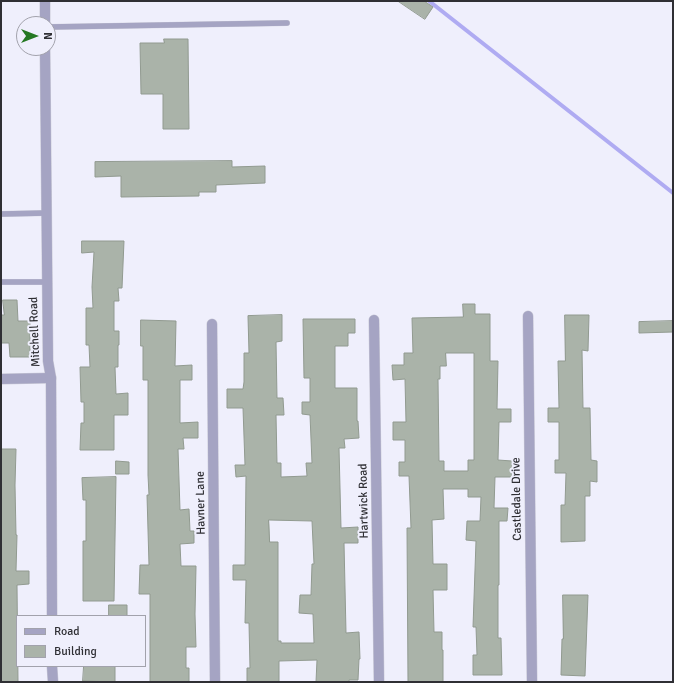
<!DOCTYPE html>
<style>
body{margin:0}
#map{position:relative;width:674px;height:683px;overflow:hidden;background:#efeffc;font-family:Signika,sans-serif}
canvas{display:block}
.frame{position:absolute;inset:0;border:2px solid #2f2f34;pointer-events:none}
.legend{position:absolute;left:16px;top:615px;width:130px;height:52px;box-sizing:border-box;background:#efeffc;border:1px solid #a2a2ac;margin:0;padding:5px 7px;list-style:none;font-size:12px;color:#2f2f34}
.legend li{display:flex;align-items:center;gap:8px;height:20px}
.legend b{width:20px;border:1px solid #a2a2ac}
.north{position:absolute;left:16px;top:16px;width:40px;height:40px;box-sizing:border-box;background:#efeffc;border:1px solid #a2a2ac;border-radius:50%;rotate:90deg;font-size:11px;font-weight:700;line-height:16px;text-align:center;color:#2f2f34}
.north::after{content:'';display:block;margin:auto;width:14px;height:18px;background:#257823;clip-path:polygon(50% 0,100% 100%,50% 72%,0 100%)}
</style>
<div id="map">
<canvas width="674" height="683"></canvas>
<div class="frame"></div>
<ul class="legend">
<li><b style="height:5px;background:#a5a4c3"></b>Road</li>
<li><b style="height:11px;background:#aab3a9"></b>Building</li>
</ul>
<div class="north">N</div>
</div>
<script>
const c = document.querySelector('canvas').getContext('2d');
c.lineJoin = 'round';
function stroke(path, color, width, dash) { c.strokeStyle = color; c.lineWidth = width; c.lineCap = dash ? 'butt' : 'round'; c.setLineDash(dash || []); c.stroke(path); }
function paint(path, color) { c.fillStyle = color; c.fill(path, 'evenodd'); }
function drawText(font, color, halo, rows, align = 'center') {
  c.font = font + ' Signika,sans-serif'; c.lineWidth = 4; c.setLineDash([]); c.textBaseline = 'middle'; c.strokeStyle = halo; c.fillStyle = color; for (const [text, x, y, turn = 0] of rows) {
    c.save(); c.translate(x, y); c.rotate((+turn || 0) * Math.PI / 180); c.textAlign = isNaN(turn) ? turn : align; if (halo) c.strokeText(text, 0, 0); c.fillText(text, 0, 0); c.restore();
  }
}
stroke(new Path2D(`
 M429,1L673,193`), '#afabf2', 4);
const building = new Path2D(`
 M398,1H424L433,7L425,19Z
 M164,39H188L189,129H163V94H141L140,43H164Z
 M232,161V167L265,166V183L216,185V192H199V196L121,197V176L95,177V162Z
 M82,241H124L122,288H118L119,301H114V331H119V345H118V367H115L116,394L128,393V415H114V450H80L81,423H84V402H81L80,367H90L89,345H86V308H93L92,287L94,252L82,253Z
 M3,300H17L18,321H30V357H10L9,343H1V315H4Z
 M463,304H475V314H490V361H498L497,409H511V422H499L498,460L512,461V477H495L494,508H508L507,521H499V585H498V638H501L502,675H473V655H477L476,627H473L476,541L466,540L467,521H480L481,497H468V489H443L444,519L432,520L433,564H447V590H433L434,632H442V650H443V682H408L407,528H411L409,476H399V462H405V440H393V422H406L405,379L393,380L392,365H404V353H413L412,318L463,317ZM446,353H474V460H468V471H444V461H439L438,379H440V366H446Z
 M282,315V341L276,342L277,398H283L284,415H276L277,463H281V477L307,476L306,463H312L310,415L302,414V402H310V378H304L303,319H355V333H348V346H335V388H357V421H358L359,438L344,439L345,448H339L341,528L358,527V543H344L346,633L359,632L360,659H359L358,680H349V682H316L317,660L279,661V682H247V668H250L249,623H245L246,580H233V565H245L246,476L236,477L235,465H245L243,408H227V389H243L244,382V353H249L248,316ZM269,520L312,521L314,564H312L311,595H300L299,613L313,614L314,643H281V641H278V542H270Z
 M565,315H589L588,351L582,350L583,408H590L591,460L597,461V482L590,481V496H585V541L561,542V505H565L566,473H555V460H559V422H548V408H559L558,361H565Z
 M141,320L176,321L175,366L192,365V380H180V423L198,422V438H183L184,449H178L180,510L189,509L190,531H194V543L180,544L181,566H196L195,614L196,647H186V668H189V682H150V594H139L140,565H149L147,495H149L148,475V380H143V346H141Z
 M673,321V332L639,333V322Z
 M1,449H16L15,485L16,535H17L16,571H29V584L17,585L18,682H1Z
 M116,461L129,462V474H116Z
 M116,477L114,601H83V541H86V500H83L82,478Z
 M563,595H588L585,676L561,675L562,639H563Z
 M109,605H127V616H109Z
 M84,666H115V682L83,681Z`);
paint(building, '#aab3a9');
stroke(building, '#919a90', 1);
const service = new Path2D(`
 M48,27L287,23
 M1,214L47,213
 M1,282H47`);
const minor = new Path2D(`
 M528,316L532,682
 M374,320L379,682
 M212,324L215,682
 M1,379L51,378`);
const tertiary = new Path2D(`
 M45,1V24
 M45,48L48,361L51,378L52,616
 M52,666L53,682`);
stroke(service, '#ccccd8', 6);
stroke(minor, '#ccccd8', 11);
stroke(tertiary, '#ccccd8', 11);
stroke(service, '#a5a4c3', 5.5);
stroke(minor, '#a5a4c3', 10);
stroke(tertiary, '#a5a4c3', 10);
drawText('12px', '#2f2f34', '#efeffc', [
 ["Mitchell Road",35,332,-92],
 ["Castledale Drive",517,499,-91],
 ["Hartwick Road",364,501,-91],
 ["Havner Lane",201,503,-91]
]);
</script>
